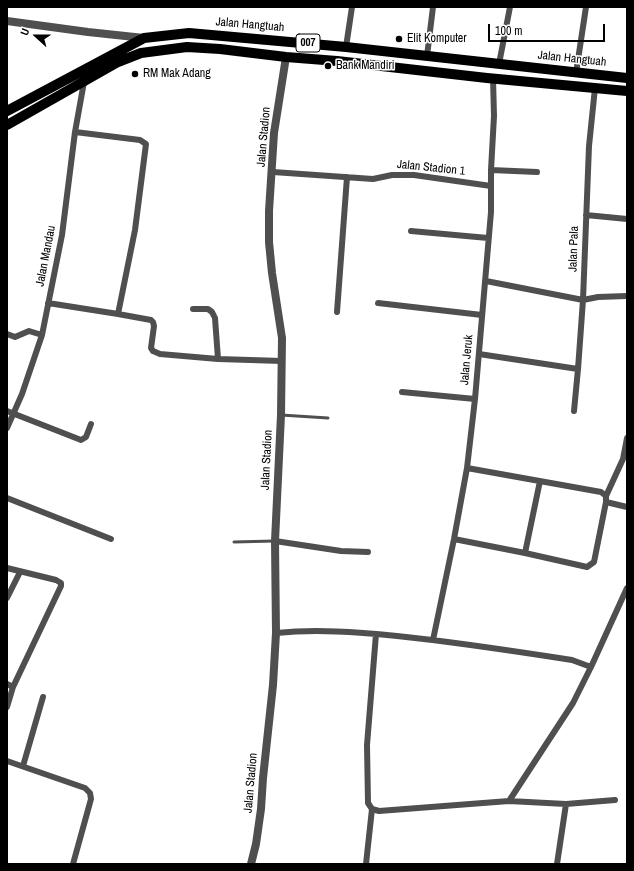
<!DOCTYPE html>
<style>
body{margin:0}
#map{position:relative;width:634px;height:871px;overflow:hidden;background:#fff;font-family:"Archivo Narrow",sans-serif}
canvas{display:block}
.frame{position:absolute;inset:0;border:8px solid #000;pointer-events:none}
.north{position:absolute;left:16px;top:16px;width:40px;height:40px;-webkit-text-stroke:3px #fff;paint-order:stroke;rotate:291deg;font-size:11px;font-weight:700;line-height:16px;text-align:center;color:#000}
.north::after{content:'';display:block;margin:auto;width:14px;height:18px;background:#000;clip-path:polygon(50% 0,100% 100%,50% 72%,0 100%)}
.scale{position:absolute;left:488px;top:24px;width:117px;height:18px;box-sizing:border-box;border:2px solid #000;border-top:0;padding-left:5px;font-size:12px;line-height:14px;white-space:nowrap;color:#000;-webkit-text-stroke:3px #fff;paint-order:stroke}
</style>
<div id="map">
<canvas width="634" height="871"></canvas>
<div class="frame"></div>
<div class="north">U</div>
<div class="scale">100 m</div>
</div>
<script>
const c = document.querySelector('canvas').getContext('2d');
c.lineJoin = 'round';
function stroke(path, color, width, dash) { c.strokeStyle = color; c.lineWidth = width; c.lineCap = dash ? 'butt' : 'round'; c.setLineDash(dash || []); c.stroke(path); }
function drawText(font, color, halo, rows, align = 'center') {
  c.font = font + ' "Archivo Narrow",sans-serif'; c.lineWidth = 3; c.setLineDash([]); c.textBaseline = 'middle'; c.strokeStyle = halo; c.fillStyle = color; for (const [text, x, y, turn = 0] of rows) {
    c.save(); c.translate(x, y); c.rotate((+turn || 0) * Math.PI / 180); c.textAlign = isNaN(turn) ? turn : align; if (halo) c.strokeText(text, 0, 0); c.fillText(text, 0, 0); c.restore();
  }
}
stroke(new Path2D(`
 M281,415L328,418
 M234,542L274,541`), '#4f4f4f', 3);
stroke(new Path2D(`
 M346,47L352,7
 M427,56L433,7
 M499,64L510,7
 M576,73L586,7
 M75,132L140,140L146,144L135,230L118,314
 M491,170L537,172
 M273,172L373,179L392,175H414L491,186
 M586,215L627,219
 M411,231L488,238
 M486,281L583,300L598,297L627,296
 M48,303L118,314L151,320L153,322L154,326L151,348L153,351L160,354L218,359L282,361
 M378,303L482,315
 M193,309H208L212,312L215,318L218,359
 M337,312L347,177
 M7,334L15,337L29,331L42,335
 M479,354L578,369
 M402,392L475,399
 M7,411L81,440L86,437L91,424
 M574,411L578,369L583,300L589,146L595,88
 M7,428L22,394L42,335L62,235L75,132L84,82
 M606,496L623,459L627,438
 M7,498L111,539
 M606,502L627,507
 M454,539L525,553L587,567L594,562L606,502V496L601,492L467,468
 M275,541L341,551L368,552
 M525,553L540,481
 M7,568L56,580L61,583V586L13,687
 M7,598L20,572
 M276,633C317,629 356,632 397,636C456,642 514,651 572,660L591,667L573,703L509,801
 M376,634L367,745L368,803L372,809L379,811L509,801L566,804L615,800
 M433,640L454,539L467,468L475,399L491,212V170L494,116L493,78
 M591,667L627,588
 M7,684L13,687L7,707
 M7,761L85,788L90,793L91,799L73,864
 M23,766L43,697
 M366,864L372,809
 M557,864L566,804`), '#4f4f4f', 6);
stroke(new Path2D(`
 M7,21L88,32L144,38
 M251,864L256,844L261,809L263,778L273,685L276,633L275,541L281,415L282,338L272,273L269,242V211L274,133L286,57`), '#4f4f4f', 8);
stroke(new Path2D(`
 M7,111L144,38L189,33L346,47L627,78
 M7,125L118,62L141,53L187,47L220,49L286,57L337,61L487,78L627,91`), '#000', 10);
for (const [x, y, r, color] of [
 [399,39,4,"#000"],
 [328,66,4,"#000"],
 [135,74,4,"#000"]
]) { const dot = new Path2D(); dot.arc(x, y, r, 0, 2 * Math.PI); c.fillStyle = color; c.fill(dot); stroke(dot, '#fff', 1.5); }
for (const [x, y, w] of [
 [308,43,24]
]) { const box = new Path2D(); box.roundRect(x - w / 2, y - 9, w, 18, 3); c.fillStyle = '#fff'; c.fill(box); stroke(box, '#000', 1); }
drawText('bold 11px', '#000', null, [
 ["007",308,43]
]);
drawText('12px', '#000', '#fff', [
 ["Jalan Hangtuah",250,25,5],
 ["Jalan Hangtuah",572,59,6],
 ["Jalan Stadion",264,137,-85],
 ["Jalan Stadion 1",431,168,6],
 ["Jalan Pala",574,249,-88],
 ["Jalan Mandau",46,256,-79],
 ["Jalan Jeruk",467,360,-85],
 ["Jalan Stadion",267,460,-87],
 ["Jalan Stadion",251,783,-85]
]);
drawText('12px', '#000', '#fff', [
 ["Elit Komputer",407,39],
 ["Bank Mandiri",336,66],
 ["RM Mak Adang",143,74]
], 'left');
</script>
